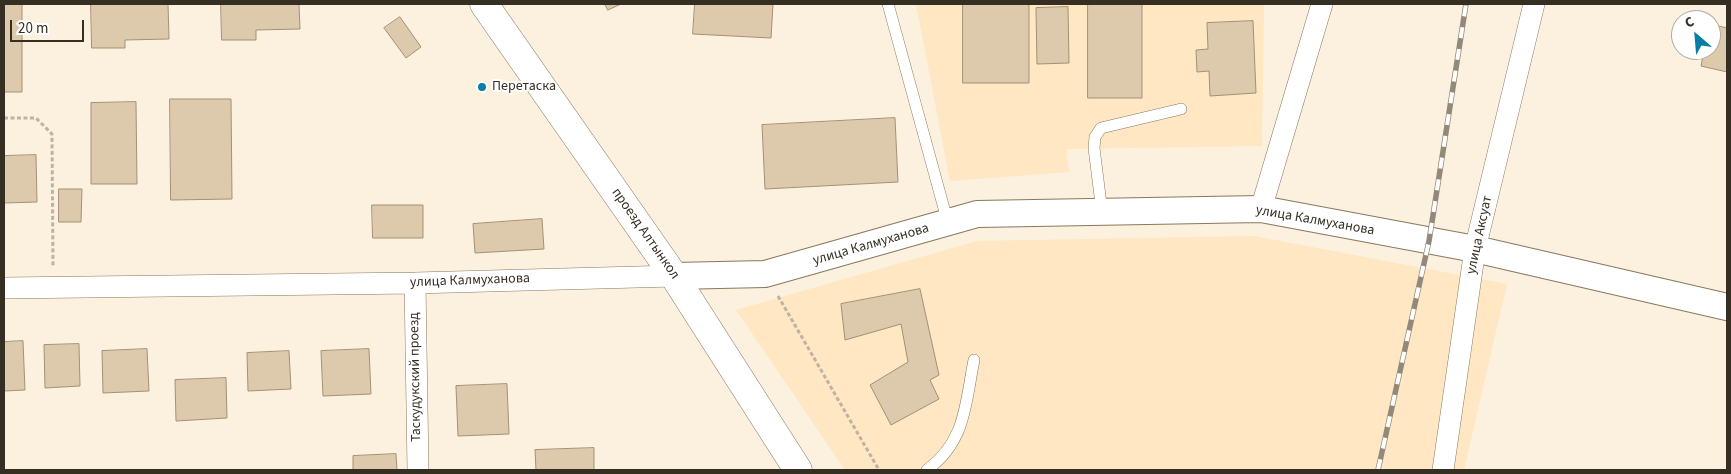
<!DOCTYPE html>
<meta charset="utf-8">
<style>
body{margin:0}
#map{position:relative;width:1731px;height:474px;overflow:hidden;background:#fcf0de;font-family:"Source Sans 3",sans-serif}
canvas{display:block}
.frame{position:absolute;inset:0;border:5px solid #352e22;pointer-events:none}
.north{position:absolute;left:1671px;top:10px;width:50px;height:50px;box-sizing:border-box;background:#fff;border:1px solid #aeaba7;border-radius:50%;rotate:333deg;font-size:14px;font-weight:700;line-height:20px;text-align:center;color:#352e22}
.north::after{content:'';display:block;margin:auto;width:18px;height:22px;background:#087da5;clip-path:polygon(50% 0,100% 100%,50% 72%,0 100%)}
.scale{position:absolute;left:10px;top:20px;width:74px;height:22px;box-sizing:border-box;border:2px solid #352e22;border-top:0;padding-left:6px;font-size:15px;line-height:18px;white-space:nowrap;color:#352e22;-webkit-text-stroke:4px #fff;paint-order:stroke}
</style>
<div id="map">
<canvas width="1731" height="474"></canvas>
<div class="frame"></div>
<div class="north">С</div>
<div class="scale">20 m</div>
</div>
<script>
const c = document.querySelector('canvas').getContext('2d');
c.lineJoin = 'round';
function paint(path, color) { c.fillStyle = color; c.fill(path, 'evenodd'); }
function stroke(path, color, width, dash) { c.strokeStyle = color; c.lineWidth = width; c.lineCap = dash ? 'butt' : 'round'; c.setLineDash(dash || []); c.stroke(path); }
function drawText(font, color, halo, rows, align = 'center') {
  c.font = font + ' "Source Sans 3",sans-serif'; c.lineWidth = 4; c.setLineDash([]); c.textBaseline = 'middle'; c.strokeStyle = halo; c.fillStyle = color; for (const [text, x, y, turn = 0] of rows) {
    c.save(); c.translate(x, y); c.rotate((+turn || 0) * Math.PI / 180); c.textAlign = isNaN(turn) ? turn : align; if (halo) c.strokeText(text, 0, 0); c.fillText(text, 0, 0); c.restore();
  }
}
paint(new Path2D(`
 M916,4H1264L1262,146L1066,149L1069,172L950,181Z
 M1254,236L1507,284L1464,470H845L736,310L977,241Z`), '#fee7c2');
const building = new Path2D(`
 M4,4H22V92H4Z
 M91,4H168L169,39L125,40V48H92Z
 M221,4H299L300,29L256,30V40H222Z
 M605,4H621L608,10Z
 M695,4H773L771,38L693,34Z
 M963,4H1029V83H963Z
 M1088,4H1142V98H1088Z
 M1068,7L1069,63L1037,64L1036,8Z
 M400,17L421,47L406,58L384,28Z
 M1253,21L1256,93L1210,96L1209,71L1197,72L1196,50L1208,49L1207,23Z
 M1711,24L1727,28V72L1701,66L1704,50H1711Z
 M170,99H231L232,199L171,200Z
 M136,102L137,184H91V103Z
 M895,118L898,182L765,189L762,125Z
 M36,155L37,202L4,203V156Z
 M59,189H82L81,222H59Z
 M372,205H423V238H373Z
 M542,219L544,249L475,253L473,224Z
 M920,289L939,375L930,380L939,399L891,425L870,385L908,362L901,324L845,340L841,304Z
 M23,341L25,390L4,391V342Z
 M79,344L80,386L45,388L44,345Z
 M147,349L149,391L103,393L102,351Z
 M369,349L371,394L323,396L321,351Z
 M289,351L291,389L248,391L247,353Z
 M226,378L227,418L176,421L175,380Z
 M507,384L509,434L458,436L456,386Z
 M594,448V470H536L535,450Z
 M396,454L397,470H353V456Z`);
paint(building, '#ddcaac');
stroke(building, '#a39175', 1);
const service = new Path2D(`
 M888,4L948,223
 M1102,212L1094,148L1095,137L1101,128L1181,109
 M927,470C966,441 965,405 974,360`);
const minor = new Path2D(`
 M1261,209L1322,4
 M415,283L418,470
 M4,288L415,283L674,276
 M1443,470L1475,249L1534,4`);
const tertiary = new Path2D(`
 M674,276L765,274L977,214L1261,209L1475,249L1727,307`);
const secondary = new Path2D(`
 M484,4L674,276L798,470`);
stroke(service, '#89785d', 12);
stroke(minor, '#89785d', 22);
stroke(tertiary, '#89785d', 28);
stroke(secondary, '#89785d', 29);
stroke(new Path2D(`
 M4,118H36L52,134L53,266
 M778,296L879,470`), '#beb3a3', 3, [4, 2.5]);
stroke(service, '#fff', 11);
stroke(minor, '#fff', 21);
stroke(tertiary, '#fff', 26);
stroke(secondary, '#fff', 28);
const rail = new Path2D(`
 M1378,470L1429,241L1466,4`);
stroke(rail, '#92897a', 5.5);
stroke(rail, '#fff', 4, [11]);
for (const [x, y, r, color] of [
 [482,87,5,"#087da5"]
]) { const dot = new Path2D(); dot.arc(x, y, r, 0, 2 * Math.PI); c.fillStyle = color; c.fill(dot); stroke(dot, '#fff', 2); }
drawText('14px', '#352e22', '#fff', [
 ["Перетаска",492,87]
], 'left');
drawText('14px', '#352e22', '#fff', [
 ["улица Калмуханова",1315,221,10],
 ["проезд Алтынкол",645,234,55],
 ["улица Аксуат",1480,235,-78],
 ["улица Калмуханова",871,245,-16],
 ["улица Калмуханова",470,281,-2],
 ["Таскудукский проезд",416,377,-91]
]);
</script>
